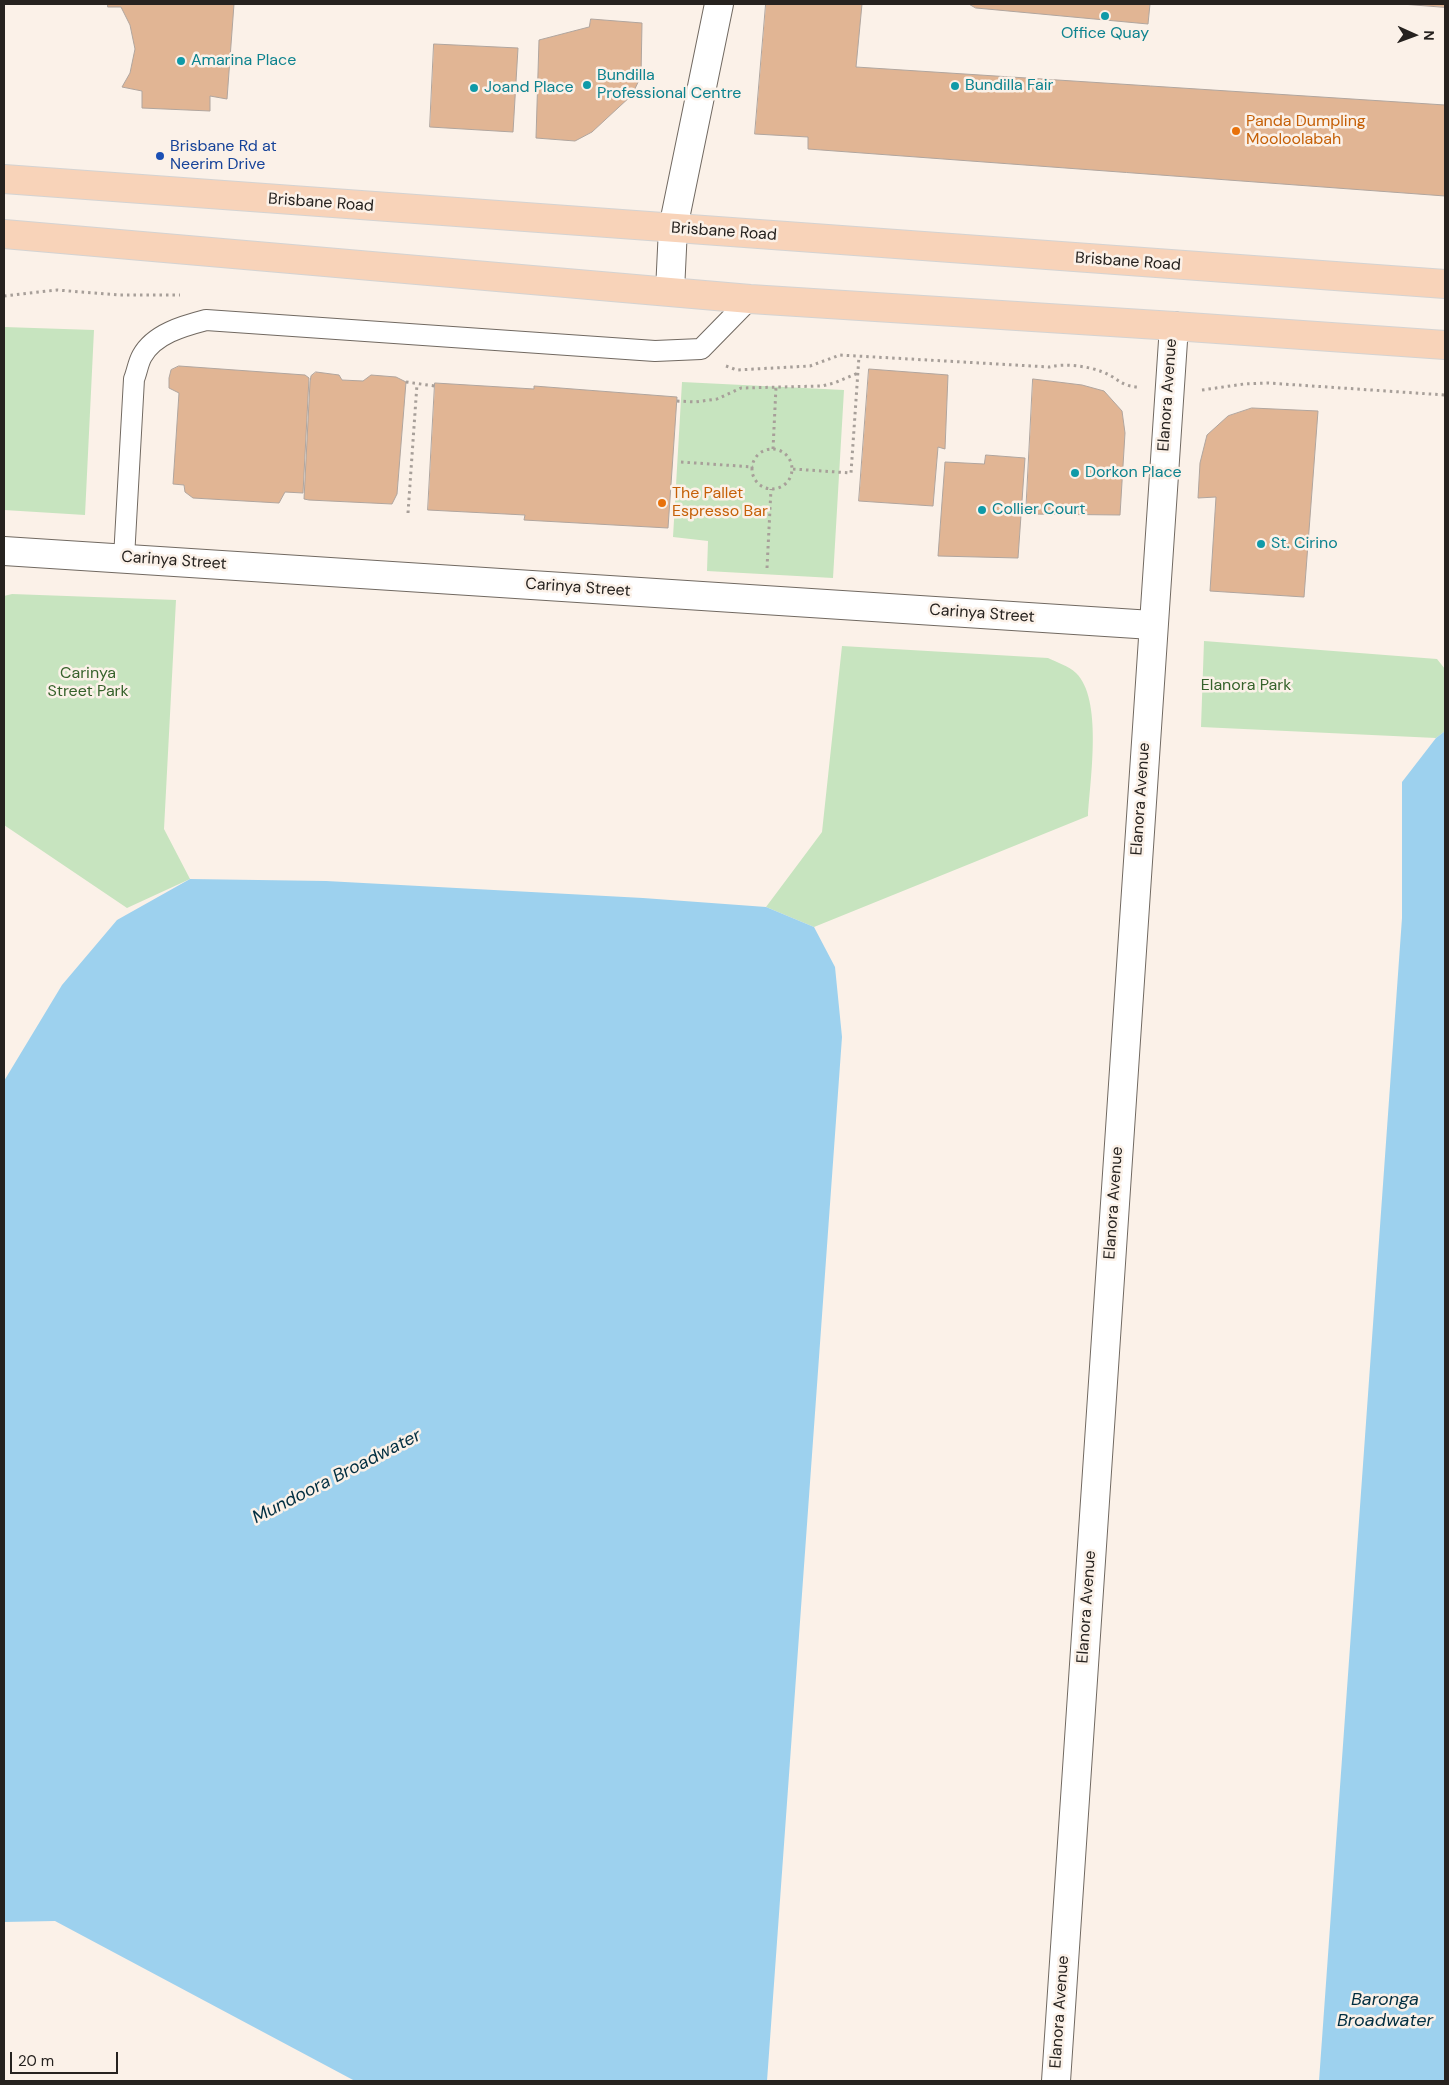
<!DOCTYPE html>
<style>
body{margin:0}
#map{position:relative;width:1449px;height:2085px;overflow:hidden;background:#fbf1e8;font-family:"DM Sans",sans-serif}
canvas{display:block}
.frame{position:absolute;inset:0;border:5px solid #26221f;pointer-events:none}
.north{position:absolute;left:1389px;top:10px;width:50px;height:50px;-webkit-text-stroke:4px #fbf1e8;paint-order:stroke;rotate:92deg;font-size:14px;font-weight:700;line-height:20px;text-align:center;color:#26221f}
.north::after{content:'';display:block;margin:auto;width:18px;height:22px;background:#26221f;clip-path:polygon(50% 0,100% 100%,50% 72%,0 100%)}
.scale{position:absolute;left:10px;top:2052px;width:108px;height:22px;box-sizing:border-box;border:2px solid #26221f;border-top:0;padding-left:6px;font-size:15px;line-height:18px;white-space:nowrap;color:#26221f;-webkit-text-stroke:4px #fbf1e8;paint-order:stroke}
</style>
<div id="map">
<canvas width="1449" height="2085"></canvas>
<div class="frame"></div>
<div class="north">N</div>
<div class="scale">20 m</div>
</div>
<script>
const c = document.querySelector('canvas').getContext('2d');
c.lineJoin = 'round';
function paint(path, color) { c.fillStyle = color; c.fill(path, 'evenodd'); }
function stroke(path, color, width, dash) { c.strokeStyle = color; c.lineWidth = width; c.lineCap = dash ? 'butt' : 'round'; c.setLineDash(dash || []); c.stroke(path); }
function drawText(font, color, halo, rows, align = 'center') {
  c.font = font + ' "DM Sans",sans-serif'; c.lineWidth = 5; c.setLineDash([]); c.textBaseline = 'middle'; c.strokeStyle = halo; c.fillStyle = color; for (const [text, x, y, turn = 0] of rows) {
    c.save(); c.translate(x, y); c.rotate((+turn || 0) * Math.PI / 180); c.textAlign = isNaN(turn) ? turn : align; if (halo) c.strokeText(text, 0, 0); c.fillText(text, 0, 0); c.restore();
  }
}
paint(new Path2D(`
 M4,327L94,330L85,515L4,510Z
 M682,382L844,390L833,578L707,571L708,541L673,537Z
 M12,594L176,600L164,829L190,879L127,908L4,825V596Z
 M1204,641L1437,659L1445,669V731L1436,738L1201,727Z
 M842,646L1048,658C1056,662 1069,666 1076,673C1103,699 1090,780 1088,816L814,927L766,907L822,832Z`), '#c7e4bf');
paint(new Path2D(`
 M1445,731V2081H1319L1402,918V782L1436,738Z
 M190,879L326,881L643,898L766,907L814,927L835,967L842,1037L767,2081H355L55,1921L4,1922V1081L62,985L117,920Z`), '#9dd1ee');
const building = new Path2D(`
 M108,4H234L227,99L210,96V111L142,108V91L122,87L130,73L135,49L130,25L121,7H108Z
 M766,4H862L856,67L1445,105V196L808,149V137L755,134Z
 M969,4H1150L1148,24L976,8Z
 M1402,4H1445V7Z
 M591,19L642,23L641,76L632,95L592,132L575,141L536,138L539,40L589,27Z
 M434,44L518,48L513,132L430,127Z
 M179,366L305,375L309,378L303,493L285,492L279,503L193,498L185,492L184,485L173,484L179,393L169,388V378L171,370Z
 M869,369L948,375L945,449L938,447L933,506L859,501Z
 M316,372L339,375L342,380L363,381L371,375L396,377L406,382L397,494L392,504L309,500L304,499L310,382L311,376Z
 M1033,379L1082,385L1104,391L1122,411L1125,433L1120,515L1026,514Z
 M435,383L534,389V386L677,397L668,528L524,520L525,515L428,510Z
 M1252,408L1318,411L1304,597L1210,591L1216,497L1198,498L1200,463L1207,435L1228,416Z
 M986,455L1025,458L1018,558L938,556L945,462L984,464Z`);
paint(building, '#e1b594');
stroke(building, '#b0a59e', 1);
const lane = new Path2D(`
 M124,558L134,379C137,372 138,363 142,356C154,334 183,326 206,320L655,351L701,349L750,299`);
const street = new Path2D(`
 M670,291L673,228L719,4
 M4,551L1152,625
 M1056,2081L1174,326`);
const primary = new Path2D(`
 M4,179L1445,284
 M4,234L750,299L1174,326L1445,345`);
stroke(lane, '#716961', 22);
stroke(street, '#716961', 30);
stroke(primary, '#d4d3d2', 30);
stroke(new Path2D(`
 M4,296L57,290L120,295H180
 M726,366L737,370L810,366L840,355L1049,367C1065,363 1087,366 1103,372C1118,378 1120,386 1138,387
 M406,382L435,386
 M1202,390L1244,384L1268,383L1445,395
 M677,401L695,402L717,399L741,388L822,386L834,383L858,373
 M773,449L776,387
 M752 469a20 20 0 1 1 40 0a20 20 0 1 1-40 0Z
 M681,462L753,467
 M793,469L851,473L859,356
 M408,513L417,384
 M767,568L771,489`), '#a79f99', 3, [2.5, 4]);
stroke(lane, '#fff', 20);
stroke(street, '#fff', 28);
stroke(primary, '#f8d3b9', 28);
for (const [x, y, r, color] of [
 [1105,16,5,"#0f9aa8"],
 [181,61,5,"#0f9aa8"],
 [587,85,5,"#0f9aa8"],
 [955,86,5,"#0f9aa8"],
 [474,88,5,"#0f9aa8"],
 [1236,131,5,"#e8710a"],
 [160,156,5,"#1a4fb4"],
 [1075,473,5,"#0f9aa8"],
 [662,503,5,"#e8710a"],
 [982,510,5,"#0f9aa8"],
 [1261,544,5,"#0f9aa8"]
]) { const dot = new Path2D(); dot.arc(x, y, r, 0, 2 * Math.PI); c.fillStyle = color; c.fill(dot); stroke(dot, '#fbf1e8', 2); }
drawText('16px', '#0d838f', '#fbf1e8', [
 ["Office Quay",1105,34,"center"],
 ["Amarina Place",191,61],
 ["Bundilla",597,76],
 ["Professional Centre",597,94],
 ["Bundilla Fair",965,86],
 ["Joand Place",484,88],
 ["Dorkon Place",1085,473],
 ["Collier Court",992,510],
 ["St. Cirino",1271,544]
], 'left');
drawText('16px', '#c56008', '#fbf1e8', [
 ["Panda Dumpling",1246,122],
 ["Mooloolabah",1246,140],
 ["The Pallet",672,494],
 ["Espresso Bar",672,512]
], 'left');
drawText('16px', '#164399', '#fbf1e8', [
 ["Brisbane Rd at",170,147],
 ["Neerim Drive",170,165]
], 'left');
drawText('16px', '#26221f', '#fbf1e8', [
 ["Brisbane Road",321,203,4],
 ["Brisbane Road",724,232,4],
 ["Brisbane Road",1128,262,4],
 ["Elanora Avenue",1168,395,-86],
 ["Carinya Street",174,561,4],
 ["Carinya Street",578,588,4],
 ["Carinya Street",982,614,4],
 ["Elanora Avenue",1141,799,-86],
 ["Elanora Avenue",1114,1203,-86],
 ["Elanora Avenue",1087,1607,-86],
 ["Elanora Avenue",1060,2012,-86]
]);
drawText('16px', '#36622b', '#fbf1e8', [
 ["Carinya",88,674],
 ["Street Park",88,692],
 ["Elanora Park",1246,686]
]);
drawText('italic 18px', '#002e41', '#fbf1e8', [
 ["Mundoora Broadwater",337,1477,-27],
 ["Baronga",1385,2000],
 ["Broadwater",1385,2021]
]);
</script>
